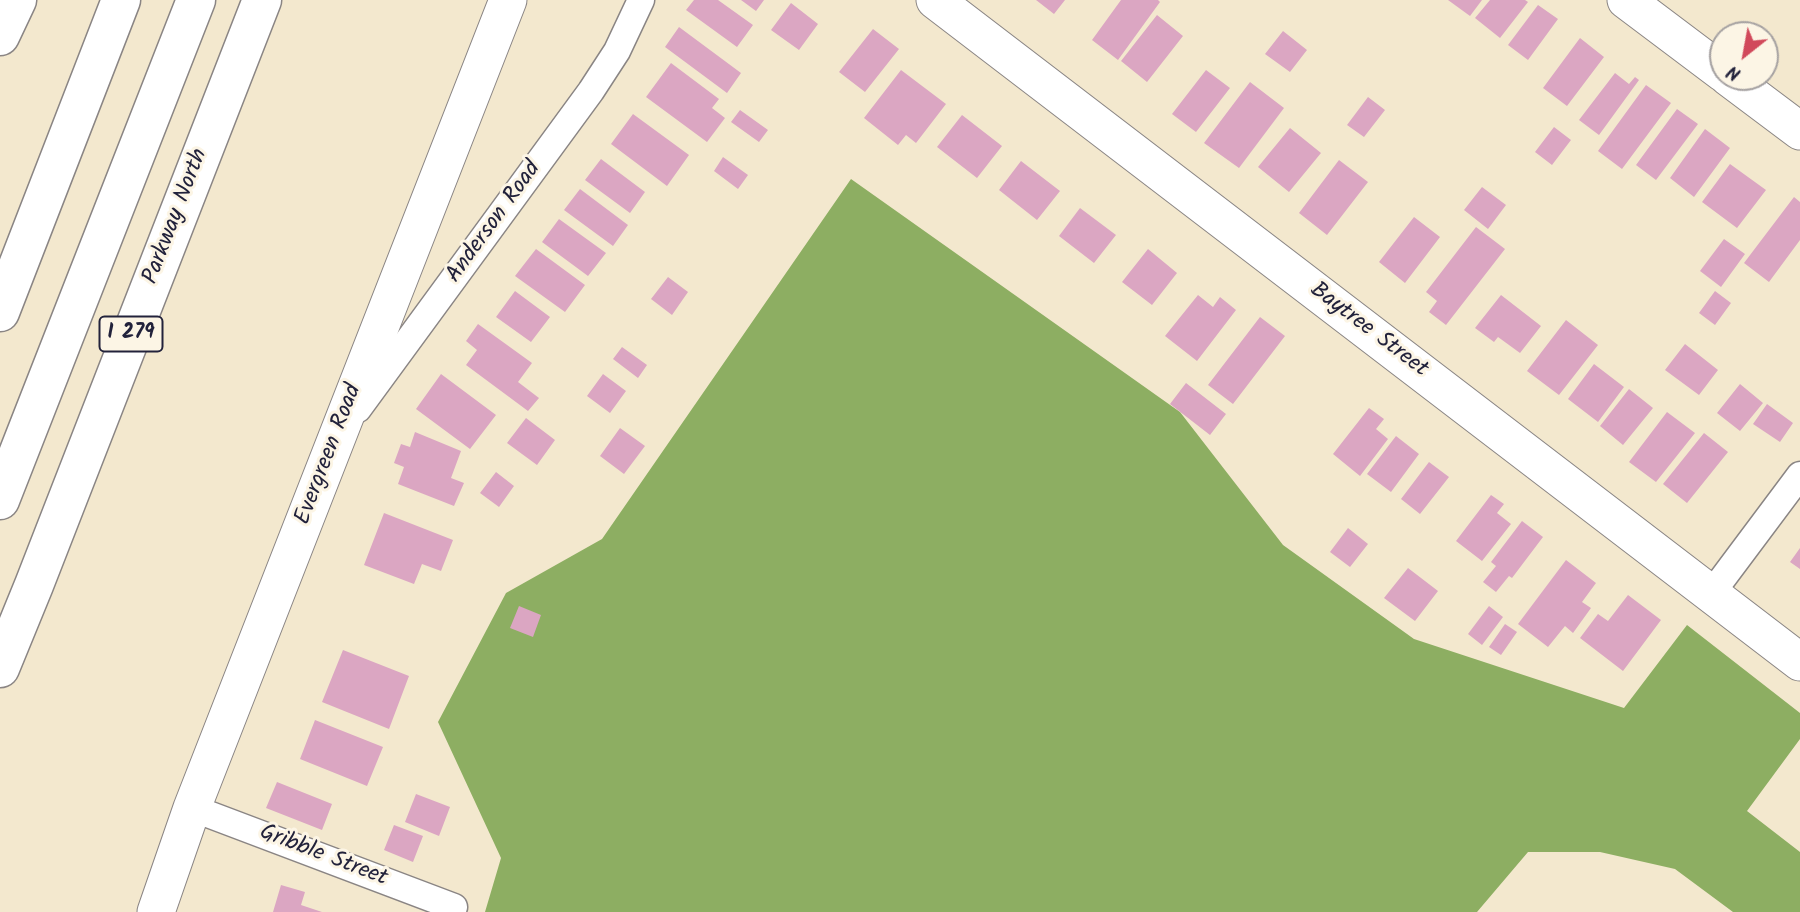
<!DOCTYPE html>
<style>
body{margin:0}
#map{position:relative;width:1800px;height:912px;overflow:hidden;background:#f3e8ce;font-family:Kalam,sans-serif}
canvas{display:block}
.north{position:absolute;left:1709px;top:21px;width:70px;height:70px;box-sizing:border-box;background:#fcf5e5;border:2px solid #a5a1a1;border-radius:50%;rotate:211deg;font-size:19px;font-weight:700;line-height:28px;text-align:center;color:#22223b}
.north::after{content:'';display:block;margin:auto;width:24px;height:32px;background:#d1495b;clip-path:polygon(50% 0,100% 100%,50% 72%,0 100%)}
</style>
<div id="map">
<canvas width="1800" height="912"></canvas>
<div class="north">N</div>
</div>
<script>
const c = document.querySelector('canvas').getContext('2d');
c.lineJoin = 'round';
function paint(path, color) { c.fillStyle = color; c.fill(path, 'evenodd'); }
function stroke(path, color, width, dash) { c.strokeStyle = color; c.lineWidth = width; c.lineCap = dash ? 'butt' : 'round'; c.setLineDash(dash || []); c.stroke(path); }
function drawText(font, color, halo, rows, align = 'center') {
  c.font = font + ' Kalam,sans-serif'; c.lineWidth = 6; c.setLineDash([]); c.textBaseline = 'middle'; c.strokeStyle = halo; c.fillStyle = color; for (const [text, x, y, turn = 0] of rows) {
    c.save(); c.translate(x, y); c.rotate((+turn || 0) * Math.PI / 180); c.textAlign = isNaN(turn) ? turn : align; if (halo) c.strokeText(text, 0, 0); c.fillText(text, 0, 0); c.restore();
  }
}
paint(new Path2D(`
 M851,179L1180,412L1283,545L1414,639L1624,708L1687,625L1800,713V739L1747,811L1800,852V912H1733L1675,869L1600,852H1528L1477,912H485L501,858L438,722L506,593L602,539Z`), '#8dae62');
paint(new Path2D(`
 M694,0H718L753,25L737,47L686,10Z
 M741,0H764L756,11Z
 M1036,0H1065L1054,14Z
 M1121,0H1158L1160,2L1118,60L1092,40Z
 M1448,0H1482L1470,16Z
 M1490,0H1525L1528,2L1500,38L1475,18Z
 M791,3L818,24L799,50L771,30Z
 M1538,5L1558,19L1528,60L1508,45Z
 M1157,15L1183,36L1147,82L1121,61Z
 M679,27L741,73L727,93L665,47Z
 M873,29L899,49L865,92L839,72Z
 M1283,31L1307,50L1290,72L1265,54Z
 M1580,38L1604,57L1567,106L1543,88Z
 M671,63L719,99L712,108L725,118L707,142L646,97Z
 M901,70L946,104L916,143L906,135L898,145L864,118Z
 M1206,70L1230,88L1196,132L1172,114Z
 M1615,73L1629,84L1635,77L1639,80L1599,135L1579,120Z
 M1250,82L1284,108L1239,168L1204,143Z
 M1646,85L1671,103L1622,169L1598,151Z
 M1368,97L1385,110L1364,137L1347,125Z
 M1677,109L1698,124L1656,180L1636,165Z
 M740,110L768,130L759,142L731,122Z
 M633,114L689,155L667,186L611,144Z
 M962,115L1002,146L977,178L937,147Z
 M1554,127L1571,140L1552,165L1535,152Z
 M1290,128L1321,153L1289,192L1258,167Z
 M1705,129L1730,148L1694,197L1670,178Z
 M723,157L748,175L738,189L714,171Z
 M601,159L645,192L630,213L585,180Z
 M1339,160L1368,182L1327,235L1299,213Z
 M1021,161L1060,191L1037,220L999,190Z
 M1730,164L1766,190L1737,228L1702,202Z
 M1482,187L1506,205L1488,229L1464,210Z
 M580,189L628,225L613,246L564,210Z
 M1794,197L1800,202V240L1769,282L1744,263Z
 M1080,208L1116,235L1094,263L1059,236Z
 M1414,217L1440,237L1405,283L1379,262Z
 M559,219L606,253L588,276L542,242Z
 M1476,227L1505,249L1446,325L1429,312L1437,301L1426,292Z
 M1724,239L1745,254L1721,287L1700,271Z
 M536,249L585,285L565,312L515,276Z
 M1148,249L1177,273L1152,305L1122,282Z
 M668,277L688,292L672,315L651,299Z
 M515,291L550,317L531,342L496,317Z
 M1715,291L1731,303L1715,325L1699,313Z
 M1198,295L1213,307L1220,297L1236,310L1197,361L1165,336Z
 M1501,295L1541,326L1520,353L1498,337L1494,342L1475,328Z
 M1260,317L1285,336L1233,404L1208,385Z
 M1566,320L1598,345L1559,395L1527,371Z
 M478,324L532,363L518,382L539,398L528,411L466,365L477,350L466,341Z
 M1685,344L1718,370L1699,395L1665,370Z
 M622,347L647,365L638,378L613,359Z
 M1594,364L1624,387L1598,422L1568,399Z
 M441,374L496,415L470,449L416,409Z
 M603,374L626,391L610,413L587,396Z
 M1186,383L1226,414L1210,435L1170,404Z
 M1740,384L1763,403L1740,431L1717,413Z
 M1629,389L1653,408L1623,445L1600,426Z
 M1767,404L1793,423L1780,442L1753,424Z
 M1369,408L1384,419L1376,429L1388,439L1360,476L1333,454Z
 M1667,412L1695,433L1656,482L1629,462Z
 M526,418L555,440L537,465L507,443Z
 M620,428L645,446L624,474L600,456Z
 M415,432L461,451L451,478L464,483L454,506L398,484L404,467L394,463L401,444L410,447Z
 M1704,433L1728,452L1687,503L1663,484Z
 M1396,436L1419,454L1391,492L1367,474Z
 M1429,462L1449,477L1420,514L1401,499Z
 M496,472L514,486L499,507L480,493Z
 M1491,495L1504,504L1497,513L1511,524L1482,561L1456,541Z
 M384,513L453,540L441,571L422,564L414,584L364,565Z
 M1522,521L1543,537L1512,578L1509,576L1496,592L1483,582L1496,566L1491,562Z
 M1348,528L1368,544L1350,567L1330,552Z
 M1800,548V569L1790,562Z
 M1566,560L1596,583L1582,602L1591,608L1573,633L1565,626L1548,647L1518,624Z
 M1408,568L1438,591L1415,621L1384,598Z
 M1628,595L1661,620L1623,671L1580,638L1598,614L1608,621Z
 M519,606L541,615L533,637L510,628Z
 M1489,606L1503,617L1482,645L1468,634Z
 M1505,624L1517,632L1501,655L1489,647Z
 M343,650L409,676L389,729L322,702Z
 M315,720L383,747L367,786L300,759Z
 M277,782L332,804L322,830L266,808Z
 M416,794L450,807L439,836L405,822Z
 M394,825L423,836L413,862L384,850Z
 M281,885L305,892L301,905L322,912H273Z`), '#dba6c2');
const street = new Path2D(`
 M358,409L591,91L617,51L641,0
 M1711,594L1800,475
 M192,808L454,907L452,912`);
const secondary = new Path2D(`
 M935,0L1800,662
 M1626,0L1723,73
 M1728,77L1800,131
 M156,912L192,808L508,0`);
const highway = new Path2D(`
 M0,36L17,0
 M0,312L121,0
 M0,500L196,0
 M0,668L34,585L262,0`);
stroke(street, '#8a8584', 29);
stroke(secondary, '#8a8584', 39);
stroke(highway, '#8a8584', 41);
stroke(street, '#fff', 26);
stroke(secondary, '#fff', 37);
stroke(highway, '#fff', 38);
for (const [x, y, w] of [
 [131,334,63]
]) { const box = new Path2D(); box.roundRect(x - w / 2, y - 17.5, w, 35, 5); c.fillStyle = '#fcf5e5'; c.fill(box); stroke(box, '#22223b', 2); }
drawText('bold 21px', '#22223b', null, [
 ["I 279",131,334]
]);
drawText('23px', '#22223b', '#fcf5e5', [
 ["Parkway North",177,217,-69],
 ["Anderson Road",495,223,-54],
 ["Baytree Street",1368,331,37],
 ["Evergreen Road",330,455,-69],
 ["Gribble Street",323,857,21]
]);
</script>
